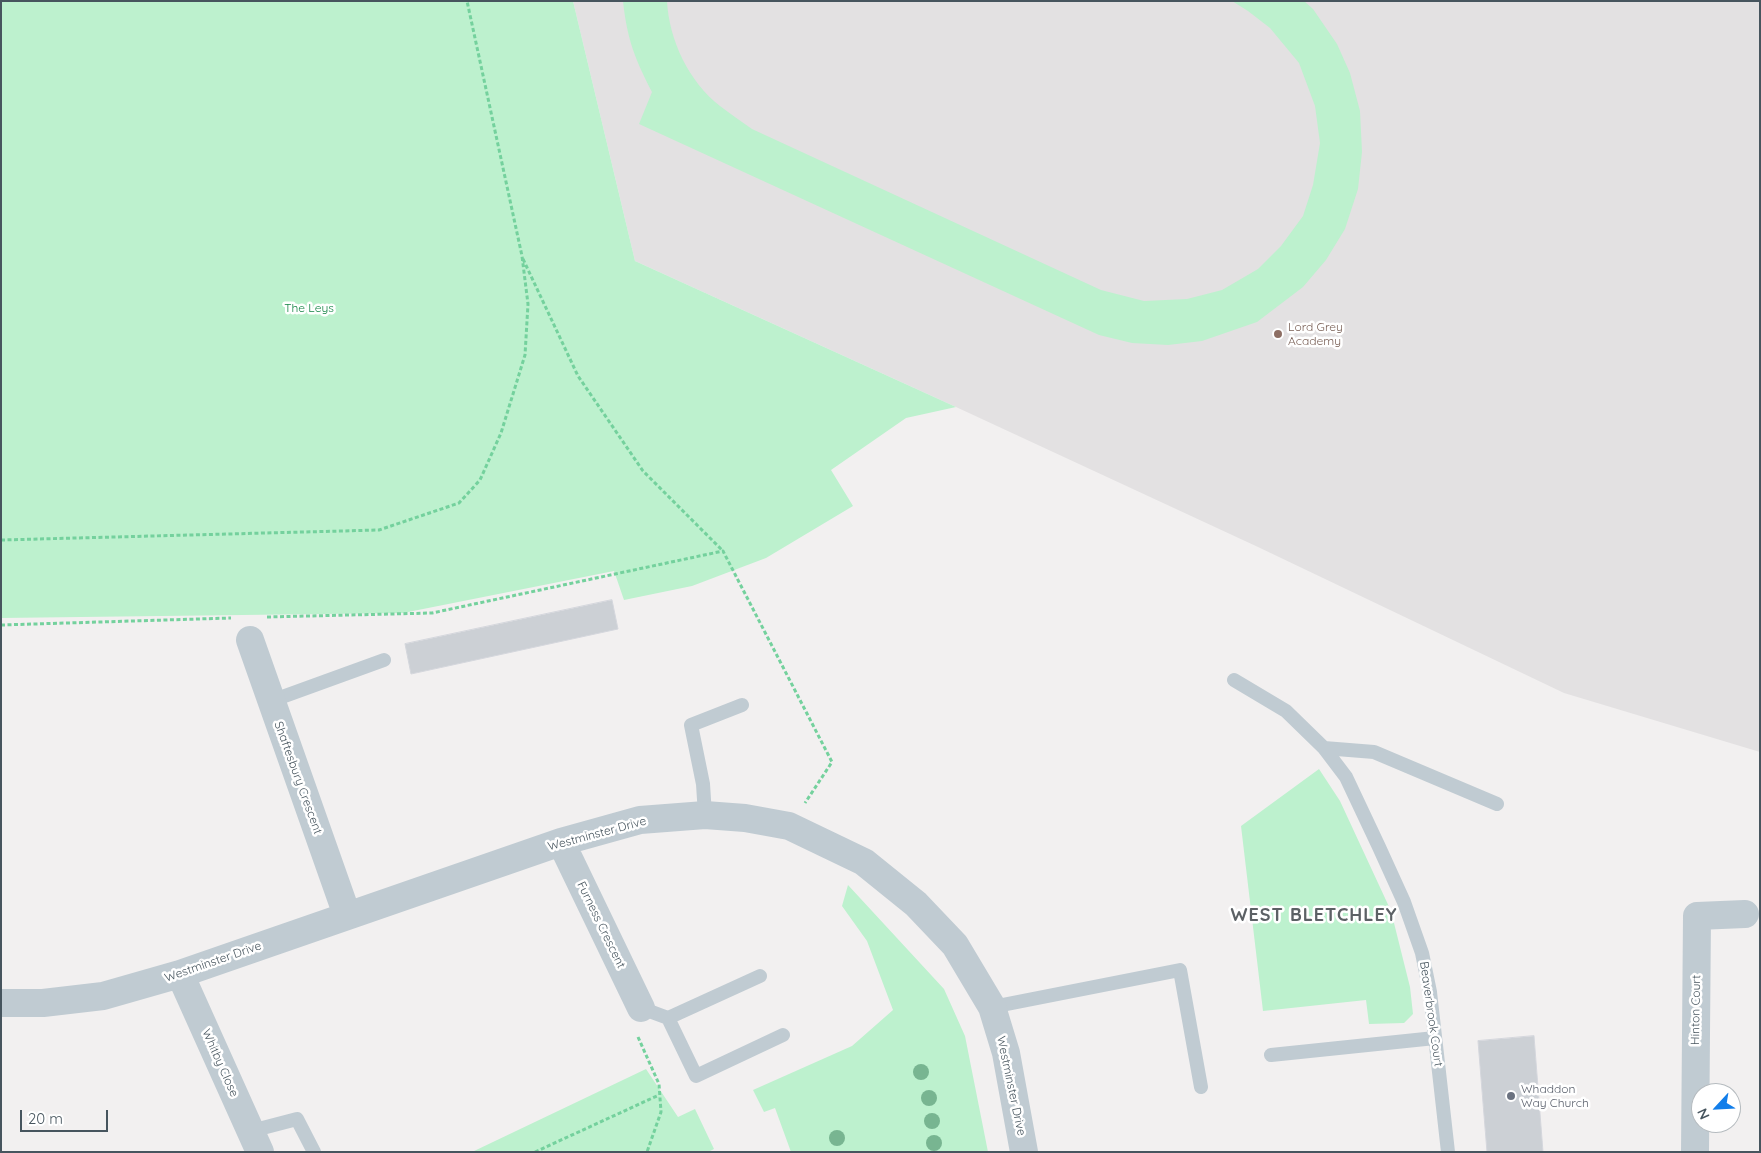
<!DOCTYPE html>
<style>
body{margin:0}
#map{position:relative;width:1761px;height:1153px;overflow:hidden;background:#f2f0f0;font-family:Quicksand,sans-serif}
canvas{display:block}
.frame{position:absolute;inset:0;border:2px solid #47555e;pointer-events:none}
.north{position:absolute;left:1691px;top:1083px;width:50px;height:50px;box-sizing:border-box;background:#fff;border:1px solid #b5bbbf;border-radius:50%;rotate:245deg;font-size:14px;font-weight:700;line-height:20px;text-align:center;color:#47555e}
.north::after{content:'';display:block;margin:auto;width:18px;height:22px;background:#127eea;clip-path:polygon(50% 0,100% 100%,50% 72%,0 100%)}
.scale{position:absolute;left:20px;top:1110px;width:88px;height:22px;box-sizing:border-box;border:2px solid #47555e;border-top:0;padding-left:6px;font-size:15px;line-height:18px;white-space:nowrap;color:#47555e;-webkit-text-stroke:4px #fff;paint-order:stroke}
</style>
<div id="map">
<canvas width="1761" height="1153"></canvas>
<div class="frame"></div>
<div class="north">N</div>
<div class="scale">20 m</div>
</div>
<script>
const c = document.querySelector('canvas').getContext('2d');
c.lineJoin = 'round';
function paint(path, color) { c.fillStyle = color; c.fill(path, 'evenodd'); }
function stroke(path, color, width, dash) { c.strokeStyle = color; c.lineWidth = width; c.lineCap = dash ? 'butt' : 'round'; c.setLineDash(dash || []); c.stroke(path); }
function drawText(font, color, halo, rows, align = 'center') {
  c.font = font + ' Quicksand,sans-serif'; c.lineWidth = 5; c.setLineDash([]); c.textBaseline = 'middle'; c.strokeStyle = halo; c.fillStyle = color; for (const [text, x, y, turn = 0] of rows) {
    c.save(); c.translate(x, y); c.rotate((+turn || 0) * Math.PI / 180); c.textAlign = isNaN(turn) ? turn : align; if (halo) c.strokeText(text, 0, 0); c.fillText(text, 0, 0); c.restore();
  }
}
paint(new Path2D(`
 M573,1H1760V752L1564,693L1258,547L956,407L635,261Z`), '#e3e1e2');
paint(new Path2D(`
 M1,1H573L635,261L956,407L906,418L831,470L853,506L766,558L692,586L624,600L614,571L403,613L1,618Z
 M623,1H667C669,40 689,82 720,106C730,114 741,121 752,129L1101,290L1144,301L1187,299L1222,290L1258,269L1281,246L1303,216L1313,185L1320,143L1315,106L1299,63L1270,28L1248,11L1232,1H1304L1313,9L1337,44L1350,73L1360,111L1362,152L1358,189L1345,229L1326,260L1303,287L1257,322L1202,341L1168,345L1132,343L1099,335L639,124L652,92C635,59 627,39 623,1Z
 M1319,769L1340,801L1391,911L1410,987L1413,1014L1404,1023L1369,1024L1366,1000L1263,1011L1241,826Z
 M848,885L944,989L965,1036L988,1152H791L775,1108L764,1112L753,1090L852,1046L893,1010L867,941L842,906Z
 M646,1069L678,1117L695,1109L714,1149L708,1152H472Z`), '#bdf1ce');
const building = new Path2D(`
 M612,600L618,629L411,674L405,644Z
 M1534,1036L1543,1152H1487L1478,1041Z`);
paint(building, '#ccd0d5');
stroke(building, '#d4d6dc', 1);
stroke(new Path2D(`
 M523,259L578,376L643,471L723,551
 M1,540L379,530L459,503L480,480L501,433L525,355L528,304L522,256L467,1
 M267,617L432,613L723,551L832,762L805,803
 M1,625L231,618
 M638,1037L659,1084L661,1112L647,1152
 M535,1152L659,1095`), '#74d19d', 3, [4, 2.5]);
stroke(new Path2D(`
 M1234,680L1286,711L1324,748L1346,777L1379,847L1404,902L1422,953L1430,992L1448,1152
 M271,701L384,660
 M1324,748L1374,752L1497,804
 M705,815L703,784L691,725L742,705
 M992,1007L1180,970L1201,1087
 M641,1008L668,1018L760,976
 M668,1018L696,1076L783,1035
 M1271,1055L1435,1038
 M251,1131L297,1119L314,1152`), '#c0cbd2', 14);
stroke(new Path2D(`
 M250,640L347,915
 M561,842L641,1008
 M180,974L260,1152
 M1,1003H43L103,996L180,974L561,842L640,820L705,815L745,818L789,826L864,862L916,904L955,945L992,1007L1006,1053L1024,1152
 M1695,1152L1697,916L1745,914`), '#c0cbd2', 28);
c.fillStyle = '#78b591';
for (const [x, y] of [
 [921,1072],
 [929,1098],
 [932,1121],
 [837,1138],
 [934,1143]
]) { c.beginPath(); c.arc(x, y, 8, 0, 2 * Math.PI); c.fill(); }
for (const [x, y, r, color] of [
 [1278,334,5,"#8d6e63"],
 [1511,1096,5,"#6b7280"]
]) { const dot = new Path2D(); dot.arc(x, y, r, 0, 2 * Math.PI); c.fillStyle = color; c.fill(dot); stroke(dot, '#fff', 2); }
drawText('12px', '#148444', '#fff', [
 ["The Leys",309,308]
]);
drawText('12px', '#785e54', '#fff', [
 ["Lord Grey",1288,327],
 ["Academy",1288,341]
], 'left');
drawText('12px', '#47555e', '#fff', [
 ["Shaftesbury Crescent",298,778,70],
 ["Westminster Drive",597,834,-15],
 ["Furness Crescent",601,925,64],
 ["Westminster Drive",213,962,-19],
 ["Hinton Court",1696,1010,-89],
 ["Beaverbrook Court",1431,1014,82],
 ["Whitby Close",220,1063,66],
 ["Westminster Drive",1011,1086,78]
]);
drawText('12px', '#5b616d', '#fff', [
 ["Whaddon",1521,1089],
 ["Way Church",1521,1103]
], 'left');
c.letterSpacing = '1px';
drawText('bold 18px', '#5c6165', '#fff', [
 ["WEST BLETCHLEY",1314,916]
]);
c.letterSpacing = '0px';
</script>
